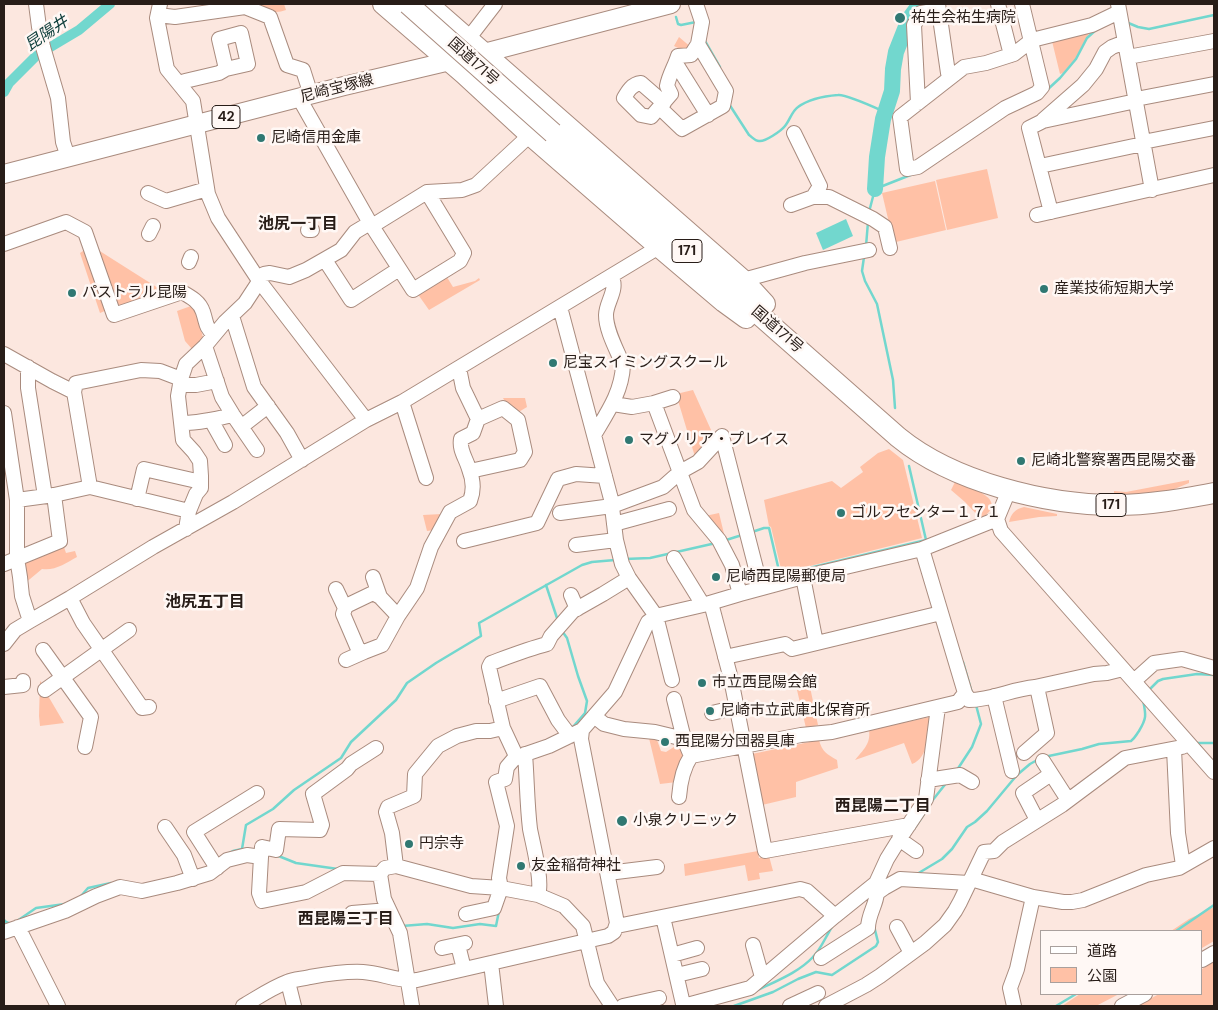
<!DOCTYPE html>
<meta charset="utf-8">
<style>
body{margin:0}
#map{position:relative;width:1218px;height:1010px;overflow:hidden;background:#fce7df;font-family:"DM Sans","Noto Sans JP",sans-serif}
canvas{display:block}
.frame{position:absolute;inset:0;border:5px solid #281d18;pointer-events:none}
.legend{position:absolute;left:1040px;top:930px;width:162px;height:65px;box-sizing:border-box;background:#fff8f5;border:1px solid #a9a09d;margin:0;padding:6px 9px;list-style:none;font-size:15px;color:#281d18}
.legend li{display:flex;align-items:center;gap:10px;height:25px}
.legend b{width:25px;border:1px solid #a9a09d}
</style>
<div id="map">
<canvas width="1218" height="1010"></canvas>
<div class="frame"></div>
<ul class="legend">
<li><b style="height:6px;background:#fff"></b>道路</li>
<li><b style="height:14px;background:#ffc1a6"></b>公園</li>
</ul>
</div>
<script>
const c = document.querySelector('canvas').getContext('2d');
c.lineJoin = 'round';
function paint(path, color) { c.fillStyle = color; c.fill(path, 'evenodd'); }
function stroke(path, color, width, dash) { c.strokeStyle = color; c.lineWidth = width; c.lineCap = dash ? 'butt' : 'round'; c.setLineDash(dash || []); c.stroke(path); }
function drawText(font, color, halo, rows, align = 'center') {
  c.font = font + ' "DM Sans","Noto Sans JP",sans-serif'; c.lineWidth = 5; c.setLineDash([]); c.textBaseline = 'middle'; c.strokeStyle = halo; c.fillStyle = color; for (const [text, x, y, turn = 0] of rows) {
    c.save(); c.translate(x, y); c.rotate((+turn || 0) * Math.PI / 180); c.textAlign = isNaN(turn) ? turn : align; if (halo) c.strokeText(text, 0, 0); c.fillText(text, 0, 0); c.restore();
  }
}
paint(new Path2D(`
 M251,4H284L286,10C273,15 263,9 251,4Z
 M1091,30L1075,59L1063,73L1060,74L1051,37Z
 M679,37L692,48L684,51L674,46Z
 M987,169L998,218L947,230L936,180Z
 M935,181L946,230L896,242L893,240L882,193Z
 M95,248L166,293L121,306L117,305Z
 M86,249L107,310L100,313L80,253Z
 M445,274L453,287L475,281L479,278L480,280L429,310L417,293Z
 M191,306L197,312L203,338L192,349L185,341L177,311Z
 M693,390L716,441L696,460L676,394Z
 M503,398H525L527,407L517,413C513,408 506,404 503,398Z
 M889,449L903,460L922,538L782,573L771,527L769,526L764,500L832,481L841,488L863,472L860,467L878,453Z
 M1189,480V483L1172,490L1135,494H1114V491L1126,492Z
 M955,482C971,488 1011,499 981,519L965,502L951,490Z
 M1024,507L1057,514V516L1039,517L1009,522C1011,514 1015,509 1024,507Z
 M719,513L725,538L705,516Z
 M442,514L434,530L427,531L423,515Z
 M63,544L66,553L75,551L77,557C66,563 55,571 42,569L24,584L23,558Z
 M40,681L45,687L44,689L64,723L40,726L39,716Z
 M810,687L818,725L806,728L797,690Z
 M930,717C928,732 929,758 912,764L904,743L855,760C863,750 871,744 869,730Z
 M648,734L661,736L657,740L661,751L666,752L680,743L687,754L677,782L660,784Z
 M819,740C822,752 827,754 837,760L838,768L796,782V797L762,805L752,754Z
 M758,851L759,858L769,856L773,871L759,873L760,879L748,881L745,865L685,876L684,864Z
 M1214,907V941L1202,948V931H1171L1189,919Z
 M1214,962V1006H1137L1159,994H1202V969Z
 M1080,994H1119L1096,1006H1062Z`), '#ffc1a6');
paint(new Path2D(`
 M846,219L853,236L823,250L816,233Z`), '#72d7ce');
stroke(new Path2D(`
 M676,17L678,24L681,25L696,22
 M1126,22L1138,27L1149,29L1214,15
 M704,39L720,67
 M1047,90L1060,78L1076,59L1087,38L1097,29
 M729,104L749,135C752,137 755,141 759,141C765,142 781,131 785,126C790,120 792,111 798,107C809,99 825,96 838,95C846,94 876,108 885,112
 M869,212L875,189L913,174
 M866,246L868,222
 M864,257L862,271L865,281L877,304L893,380L895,408
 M909,466L926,540
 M752,532L764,528H769L780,575L926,540
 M723,541L742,535
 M625,559L650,558L716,543
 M546,585L558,621
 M562,631L567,638L578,676L587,701L585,713L572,728
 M963,662L972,693
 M1148,691L1158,681L1163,679L1197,674L1214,675
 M1196,743H1214
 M1044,757L1082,749L1099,744L1131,741C1135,738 1136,735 1139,731C1147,718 1146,715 1143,700
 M957,770L972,747L981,724L976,705
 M932,801L947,782
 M914,829L924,814
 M229,853L233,851L242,849L246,825L273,809L294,790L341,758L351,742L396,700L407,683L436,663L481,636L479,623L582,565L592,562L615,560
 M276,855L296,863L338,869
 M917,874L942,859L952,849L967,827L975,822L987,811L1017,775L1030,764L1039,759
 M81,896L88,888L111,883
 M4,920L6,922L11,924
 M17,921L36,908L65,904
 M402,926L427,924L453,928L480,924L496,926L499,911
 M1176,931L1214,905
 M756,991C776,981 798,973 813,957C821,949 826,936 832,927
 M734,1006L773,992L798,979L816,972L832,975L876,946L878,942L874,926
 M1056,1006L1076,994`), '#72d7ce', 2.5);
stroke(new Path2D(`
 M4,92L9,83L37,55L79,30L110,4`), '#72d7ce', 10);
stroke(new Path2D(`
 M875,189L877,157L883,119L892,91L893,69L896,52L909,19L920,4`), '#72d7ce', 16);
const minor = new Path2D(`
 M36,4L39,27L43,47L58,98L63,142L68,157
 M160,4L157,18L167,69L193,101L208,194L218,218L260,282L366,420
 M938,4L948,73L951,77
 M998,4L1011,55
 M1022,4L1042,87L1037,93L1005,108L918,167L907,169L900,117L964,67L986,63L1014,54L1032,40L1092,25L1119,12
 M1118,4L1152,190
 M158,15L175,17L245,7L270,17L287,65L303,70L311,95
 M468,39L495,4
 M1128,57L1214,41
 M675,65L678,67L708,115
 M180,83L185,81L219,73L226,69L248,64L241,33L219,39L226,69
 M299,98L370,223L413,290L460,261L464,253L427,192
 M1136,99L1214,84
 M664,103L641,83C632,84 628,91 624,98L641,115L651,117C658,109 664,102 671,94L667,86C669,75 675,66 678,56L691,55L698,44
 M918,103L914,25L921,13L939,10
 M660,108L682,129L723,106L726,91L698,44L702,22L696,4
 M1043,120L1083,85L1096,69L1105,52L1112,47L1125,42
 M794,133L820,186L813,197
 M1143,142L1214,128
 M1040,166L1143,144
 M148,193L166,201L207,189
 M791,205L813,197H829L873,219L885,227L890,248
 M1051,212L1029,128L1043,121L1136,101
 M1037,215L1214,175
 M372,226L427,192L462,190L476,185L530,135
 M308,230H312
 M149,234L153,226
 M4,244L66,222L85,232L114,315L182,292C191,297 200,302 203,312C207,324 205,326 214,335
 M325,260L351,300L399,269
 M189,262L191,257
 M743,280L805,263L869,250
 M560,307L611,499L616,540L622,564L629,578L656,616L672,680
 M232,316L254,387L287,433L302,460
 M205,346L222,397L233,415L257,450
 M4,354L52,381L74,392L90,487L189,511
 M28,367V388L45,496
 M181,385H196L217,381
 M74,392L76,383L141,370L160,371L181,379
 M402,402L426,478
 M654,403L673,397
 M613,404L632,407L654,403L694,510L719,540L732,565L740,594
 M4,413L17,500V558L20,577L22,596L30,621
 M211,420L225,445
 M181,423C199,423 216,419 233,415
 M241,427L268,406
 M594,435C607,413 622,392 623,365C617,350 606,331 606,315C606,302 619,289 611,276
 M470,471L520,460L525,452L518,420L503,408L478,419
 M1009,490L997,519L1001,531L1214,772
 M137,499L144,469L201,482
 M17,500L54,495L90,487
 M560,513L612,506L663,487L680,472L698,462L722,436L761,588
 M614,524L669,509
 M186,529L189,511L196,494L201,488V476L200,461L194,452L183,440L178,396L181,379L186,364L205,346L225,322L245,303L264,274L270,273L289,277L306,270L341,250L355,232L370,223
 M464,541L537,523L558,479L576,474L605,476
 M576,545L616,540
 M674,558L703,605
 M4,564L60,541L54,495
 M373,577L380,597
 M803,577L816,643
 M336,589L345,608
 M571,595L577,609
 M70,598L83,623L142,708L149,707
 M711,603L731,679L765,851L909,825
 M398,616L380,597L373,593L346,606L343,614L358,649L364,652L382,645L398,616L417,588L431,547L450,512L470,501C474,491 473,479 469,469C466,458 459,450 461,439L473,433L478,419L463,388L459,368
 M4,644L15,630L30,621L70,598L153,547L233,502L366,420L402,402L659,247
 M43,650L91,717L85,747
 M725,657L785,644L792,649L941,613
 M346,660L364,652
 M1134,681L1154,663L1182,659L1214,668
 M4,687L23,685V681
 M45,690L129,630
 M965,693L969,700C992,700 1012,689 1035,687L1094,674L1107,673L1123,669
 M994,696L1012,771
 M674,699L684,739L691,756C683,768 680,783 679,797
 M496,701L540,686L558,720L570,736
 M712,713L737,707
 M594,716L604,724L624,729L655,732L684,739
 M1174,749L1178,833L1183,865
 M1024,753L1047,733L1037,687
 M525,754C527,779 527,804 530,829C533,845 543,881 538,895
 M691,756L801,735L832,732L958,702L965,693L922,549
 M517,758L503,728L489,667L491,663C510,656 528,649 547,644L551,636L573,611L603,594L629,578
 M1043,761L1068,800
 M928,780L960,775L972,782
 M1037,820L1023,793L1051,774
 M165,827L184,855L193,879
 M899,839L916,851
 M261,857L262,847L276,850L279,829L320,830L322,825L313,794L347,769L351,764L376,748
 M396,866L392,833L386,812L388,807L414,796L415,774L438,746L457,736L476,731H490L503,728
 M217,868L194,832L257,793
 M608,873L657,867
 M971,879L1033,897L1063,902H1072L1083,900L1146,875L1179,868L1214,848
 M352,913L389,910
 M466,914L494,908L501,888L499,878L507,826L496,782L505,779L507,767L513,760L520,756L549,746L582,730L615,692L646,626L648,622L656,616L660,615L703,605L740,594L803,577L922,549L997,519
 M663,917L683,1004L687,1005L750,988L835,916
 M617,926L800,889L807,891L835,916L876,883L887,859L900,838L926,799L938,707
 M18,927L58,1006
 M897,927L911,953
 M4,932L65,911L96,896L120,887L142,891L177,883L210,873L227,860L247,855L261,857L259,893L262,901L306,892L343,873L380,874
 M458,945L464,969
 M753,945L762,977
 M442,948L465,943
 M672,955L697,948
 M821,958L868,928C868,915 876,905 877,893L884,888L900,879L969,883
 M1202,960L1214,953
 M491,963L496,1006
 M677,975L702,969
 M288,982L294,1006
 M243,1006C257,998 271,988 287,982C294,979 302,979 310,977C327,974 345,971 363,972C381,973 399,982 417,980L608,936L614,932L617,923L581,739L582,730
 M412,1006L400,933L384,899L380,874L385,868L396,866L471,886L501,888L538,895L564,906L583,926L597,983L612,1006
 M623,1006L659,998
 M790,1006L818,993
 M826,1006L866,985L880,976L925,943L945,925L955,911L960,902L984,852L994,851L1003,842L1062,805L1125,758L1182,747L1189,744
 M1014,1006L1010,988L1017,969L1033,897
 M1122,1006L1145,994`);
const major = new Path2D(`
 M4,174L344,86L484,53L671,4`);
const highway = new Path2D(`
 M383,4L464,74L530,135L659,247L724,302L746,318
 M428,4L743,280L765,304
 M553,133L898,437C953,482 1046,505 1116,505C1149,505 1182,499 1214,493`);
stroke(minor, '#a98b7e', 16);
stroke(major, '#a98b7e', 20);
stroke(highway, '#a98b7e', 22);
stroke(minor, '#fff', 14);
stroke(major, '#fff', 18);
stroke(highway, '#fff', 20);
const highwayBridge = new Path2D(`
 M408,4L553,133`);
stroke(highwayBridge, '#a98b7e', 22, []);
stroke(highwayBridge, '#fff', 20);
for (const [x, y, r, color] of [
 [900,18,6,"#307872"],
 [261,138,5,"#307872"],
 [1044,289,5,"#307872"],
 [72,293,5,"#307872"],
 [553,363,5,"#307872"],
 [629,440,5,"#307872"],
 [1021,461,5,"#307872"],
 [841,513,5,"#307872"],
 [716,577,5,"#307872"],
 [702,683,5,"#307872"],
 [710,711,5,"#307872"],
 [665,742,5,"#307872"],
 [622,821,6,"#307872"],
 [409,844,5,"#307872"],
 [521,866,5,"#307872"]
]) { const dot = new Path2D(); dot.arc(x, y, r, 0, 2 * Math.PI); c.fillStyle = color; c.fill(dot); stroke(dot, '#fff8f5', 2); }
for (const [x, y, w] of [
 [226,117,28],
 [687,251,30],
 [1111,505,30]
]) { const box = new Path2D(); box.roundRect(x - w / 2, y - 11.5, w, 23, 4); c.fillStyle = '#fff8f5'; c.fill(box); stroke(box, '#281d18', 1); }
drawText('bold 14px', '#281d18', null, [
 ["42",226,117],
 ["171",687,251],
 ["171",1111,505]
]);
drawText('15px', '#281d18', '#fff8f5', [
 ["祐生会祐生病院",911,18],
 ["尼崎信用金庫",271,138],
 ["産業技術短期大学",1054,289],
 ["パストラル昆陽",82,293],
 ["尼宝スイミングスクール",563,363],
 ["マグノリア・プレイス",639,440],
 ["尼崎北警察署西昆陽交番",1031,461],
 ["ゴルフセンター１７１",851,513],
 ["尼崎西昆陽郵便局",726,577],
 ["市立西昆陽会館",712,683],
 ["尼崎市立武庫北保育所",720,711],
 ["西昆陽分団器具庫",675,742],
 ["小泉クリニック",633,821],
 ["円宗寺",419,844],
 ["友金稲荷神社",531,866]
], 'left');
drawText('15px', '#281d18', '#fff8f5', [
 ["国道171号",473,62,42],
 ["尼崎宝塚線",337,89,-14],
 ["国道171号",777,330,41]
]);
drawText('italic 16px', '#0c3c39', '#fff8f5', [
 ["昆陽井",47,34,-34]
]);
drawText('bold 16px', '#281d18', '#fff8f5', [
 ["池尻一丁目",298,225],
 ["池尻五丁目",205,603],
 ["西昆陽二丁目",883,807],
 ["西昆陽三丁目",346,920]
]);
</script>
